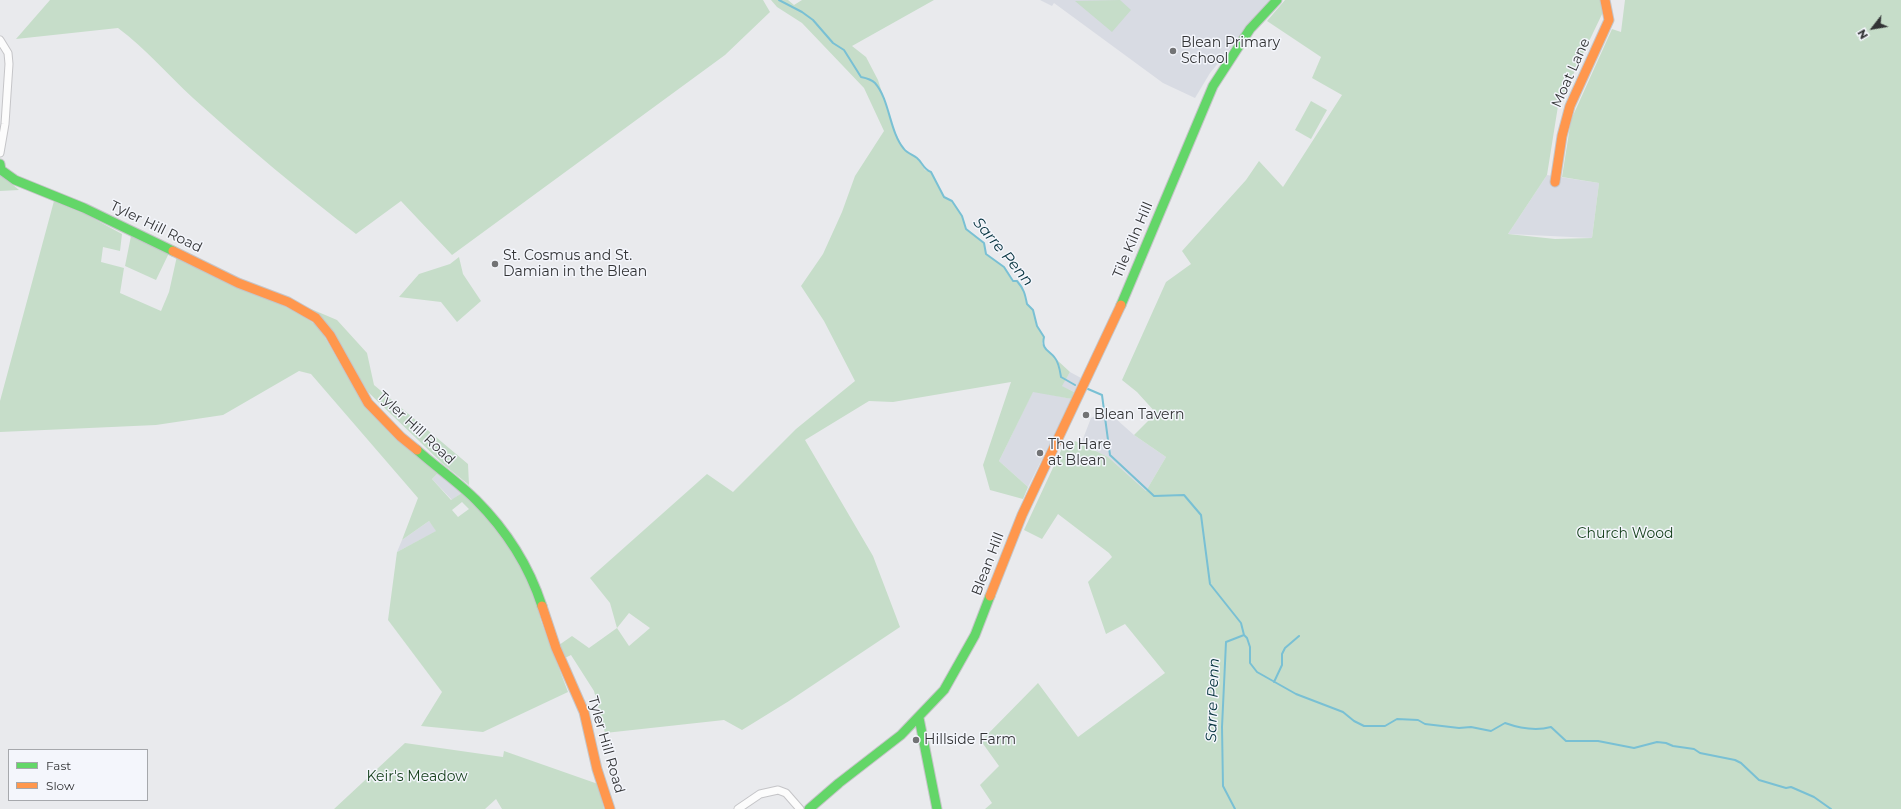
<!DOCTYPE html>
<style>
body{margin:0}
#map{position:relative;width:1901px;height:809px;overflow:hidden;background:#e9eaed;font-family:Montserrat,sans-serif}
canvas{display:block}
.legend{position:absolute;left:8px;top:749px;width:140px;height:52px;box-sizing:border-box;background:#f4f6fc;border:1px solid #a6a8ac;margin:0;padding:5px 7px;list-style:none;font-size:12px;color:#323335}
.legend li{display:flex;align-items:center;gap:8px;height:20px}
.legend b{width:20px;border:1px solid #a6a8ac}
.north{position:absolute;left:1853px;top:8px;width:40px;height:40px;-webkit-text-stroke:3px #f4f6fc;paint-order:stroke;rotate:239deg;font-size:11px;font-weight:700;line-height:16px;text-align:center;color:#323335}
.north::after{content:'';display:block;margin:auto;width:14px;height:18px;background:#323335;clip-path:polygon(50% 0,100% 100%,50% 72%,0 100%)}
</style>
<div id="map">
<canvas width="1901" height="809"></canvas>
<ul class="legend">
<li><b style="height:5px;background:#63d668"></b>Fast</li>
<li><b style="height:5px;background:#ff974d"></b>Slow</li>
</ul>
<div class="north">N</div>
</div>
<script>
const c = document.querySelector('canvas').getContext('2d');
c.lineJoin = 'round';
function paint(path, color) { c.fillStyle = color; c.fill(path, 'evenodd'); }
function stroke(path, color, width, dash) { c.strokeStyle = color; c.lineWidth = width; c.lineCap = dash ? 'butt' : 'round'; c.setLineDash(dash || []); c.stroke(path); }
function drawText(font, color, halo, rows, align = 'center') {
  c.font = font + ' Montserrat,sans-serif'; c.lineWidth = 3; c.setLineDash([]); c.textBaseline = 'middle'; c.strokeStyle = halo; c.fillStyle = color; for (const [text, x, y, turn = 0] of rows) {
    c.save(); c.translate(x, y); c.rotate((+turn || 0) * Math.PI / 180); c.textAlign = isNaN(turn) ? turn : align; if (halo) c.strokeText(text, 0, 0); c.fillText(text, 0, 0); c.restore();
  }
}
paint(new Path2D(`
 M1040,0H1270L1210,73L1195,98L1163,83L1054,3L1052,6Z
 M1547,175L1599,183L1592,238L1508,234Z
 M1070,372L1081,378L1074,392L1061,386Z
 M1033,391L1072,399L1028,487L999,461Z
 M1106,410L1134,435L1166,457L1146,491L1108,457L1081,444L1091,418Z
 M439,472L462,493L452,500L432,479Z
 M429,521L437,531L397,552L402,540Z`), '#d8dbe3');
paint(new Path2D(`
 M50,0H763L770,12L725,55L452,255L401,201L356,234C300,191 246,146 193,98C168,75 146,49 118,28L16,39Z
 M771,0H788L794,5L802,0H934L852,46L866,57L878,80L894,130L904,150L918,159L925,170L931,172L944,197L952,201L962,216L966,229L984,243L986,254L1004,267L1012,281H1017C1024,289 1025,294 1027,304L1033,310L1037,326L1044,337L1042,343L1044,348L1070,372L1062,386L1074,392L1072,399L1033,392L999,461L1028,487L1023,499L990,490L983,465L1011,382L893,402L869,401L805,440L873,556L900,627L789,701L742,730L724,720L605,733L594,691L571,655L565,658L559,645L572,636L589,648L617,628L610,603L590,578L707,474L733,492L796,429L855,381L824,321L801,286L823,254L842,212L855,176L884,131L864,88L802,23L777,7ZM629,613L650,628L629,646L617,628Z
 M1120,0L1131,10L1112,32L1075,1Z
 M1285,0H1600L1604,10L1558,106L1547,175L1508,234L1555,239L1592,238L1599,183L1562,177L1571,120L1612,29L1621,32L1625,0H1901V809H985L992,803L980,785L999,766L981,741L1038,683L1078,737L1165,673L1125,624L1106,634L1088,582L1112,557L1109,553L1058,514L1042,539L1024,530L1065,442L1072,445L1075,441L1108,457L1146,491L1166,457L1134,435L1156,413L1137,392L1122,380L1166,282L1191,264L1182,251L1246,180L1259,161L1283,187L1342,95L1312,78L1321,57L1267,21Z
 M1311,101L1327,110L1311,139L1295,130Z
 M0,174L19,190L0,191Z
 M54,201L87,215L122,234L120,251L103,247L101,262L124,268L120,293L161,311L169,292L177,256L299,313L319,327L350,381L377,417L439,472L432,479L451,500L462,493L499,531L533,587L541,621L568,692L483,732L421,726L442,692L388,620L397,552L436,531L429,521L402,540L418,498L311,374L299,371L223,415L156,425L0,432V401ZM462,502L469,509L458,517L452,510Z
 M131,236L169,253L156,280L125,266Z
 M459,257L463,274L481,301L457,322L441,302L399,297L419,274L450,264Z
 M304,306L337,320L367,353L374,385L468,464L469,485L443,464L368,392L333,334Z
 M405,743L503,757L504,751L598,784L604,809H502L496,799L485,809H334Z`), '#c6ddc9');
stroke(new Path2D(`
 M779,0L802,12L813,20L833,43L844,50L861,77C866,78 871,79 875,83C890,100 889,131 904,149C907,153 913,155 917,158C923,163 923,169 931,172L944,197L952,201L962,216L966,229L984,243L986,254L1004,267L1013,281H1017C1024,289 1025,294 1027,304L1033,310L1037,326L1044,337C1041,350 1049,350 1055,358C1059,363 1060,371 1061,377L1075,385
 M1088,389L1102,395L1110,455L1154,496L1184,495L1201,515L1210,584L1241,623L1244,635
 M1244,635L1247,638L1250,647V663L1257,672L1296,694L1343,712L1354,721L1364,726H1385L1397,719L1418,720L1425,724L1459,728L1471,727L1491,731L1505,723C1519,728 1536,731 1551,727L1566,741H1598L1634,748L1657,742L1666,743L1673,746L1694,749L1700,753L1735,760L1741,763L1759,780L1786,788L1791,787L1814,797L1831,809
 M1274,682L1282,665V654L1285,648L1299,636
 M1235,809L1223,786L1222,727L1226,642L1244,635`), '#79c0d4', 2);
const street = new Path2D(`
 M0,40L8,53L9,64L5,124L0,153
 M738,809L760,794L778,790L786,793L800,809`);
const fast = new Path2D(`
 M0,164L1,170L15,180L84,208L173,251
 M1121,305L1213,86L1250,29L1277,0
 M417,450C436,467 458,482 476,500C506,530 529,566 542,606
 M919,718L937,809
 M809,809L839,783L901,735L944,690L975,635L990,596`);
const slow = new Path2D(`
 M1555,182L1562,136L1570,106L1609,20L1605,0
 M173,251L238,283L288,302L316,318L330,335L368,403L401,437L417,450
 M990,596L1022,515L1121,305
 M542,606L556,648L584,712L597,769L610,809`);
stroke(street, '#c5c5c8', 9);
stroke(fast, '#c5c5c8', 11);
stroke(slow, '#c5c5c8', 11);
stroke(street, '#fcfcfc', 7);
stroke(fast, '#63d668', 9);
stroke(slow, '#ff974d', 9);
for (const [x, y, r, color] of [
 [1173,51,4,"#727375"],
 [495,264,4,"#727375"],
 [1086,415,4,"#727375"],
 [1040,453,4,"#727375"],
 [916,740,4,"#727375"]
]) { const dot = new Path2D(); dot.arc(x, y, r, 0, 2 * Math.PI); c.fillStyle = color; c.fill(dot); stroke(dot, '#f4f6fc', 1.5); }
drawText('14px', '#323335', '#f4f6fc', [
 ["Blean Primary",1181,43],
 ["School",1181,59],
 ["St. Cosmus and St.",503,256],
 ["Damian in the Blean",503,272],
 ["Blean Tavern",1094,415],
 ["The Hare",1048,445],
 ["at Blean",1048,461],
 ["Hillside Farm",924,740]
], 'left');
drawText('14px', '#323335', '#f4f6fc', [
 ["Moat Lane",1571,73,-66],
 ["Tyler Hill Road",156,227,26],
 ["Tile Kiln Hill",1133,240,-67],
 ["Tyler Hill Road",416,428,43],
 ["Blean Hill",988,564,-69],
 ["Tyler Hill Road",606,745,74]
]);
drawText('14px', '#143f1a', '#f4f6fc', [
 ["Church Wood",1625,534],
 ["Keir's Meadow",417,777]
]);
drawText('italic 15px', '#002f3b', '#f4f6fc', [
 ["Sarre Penn",1003,252,50],
 ["Sarre Penn",1213,700,-88]
]);
</script>
